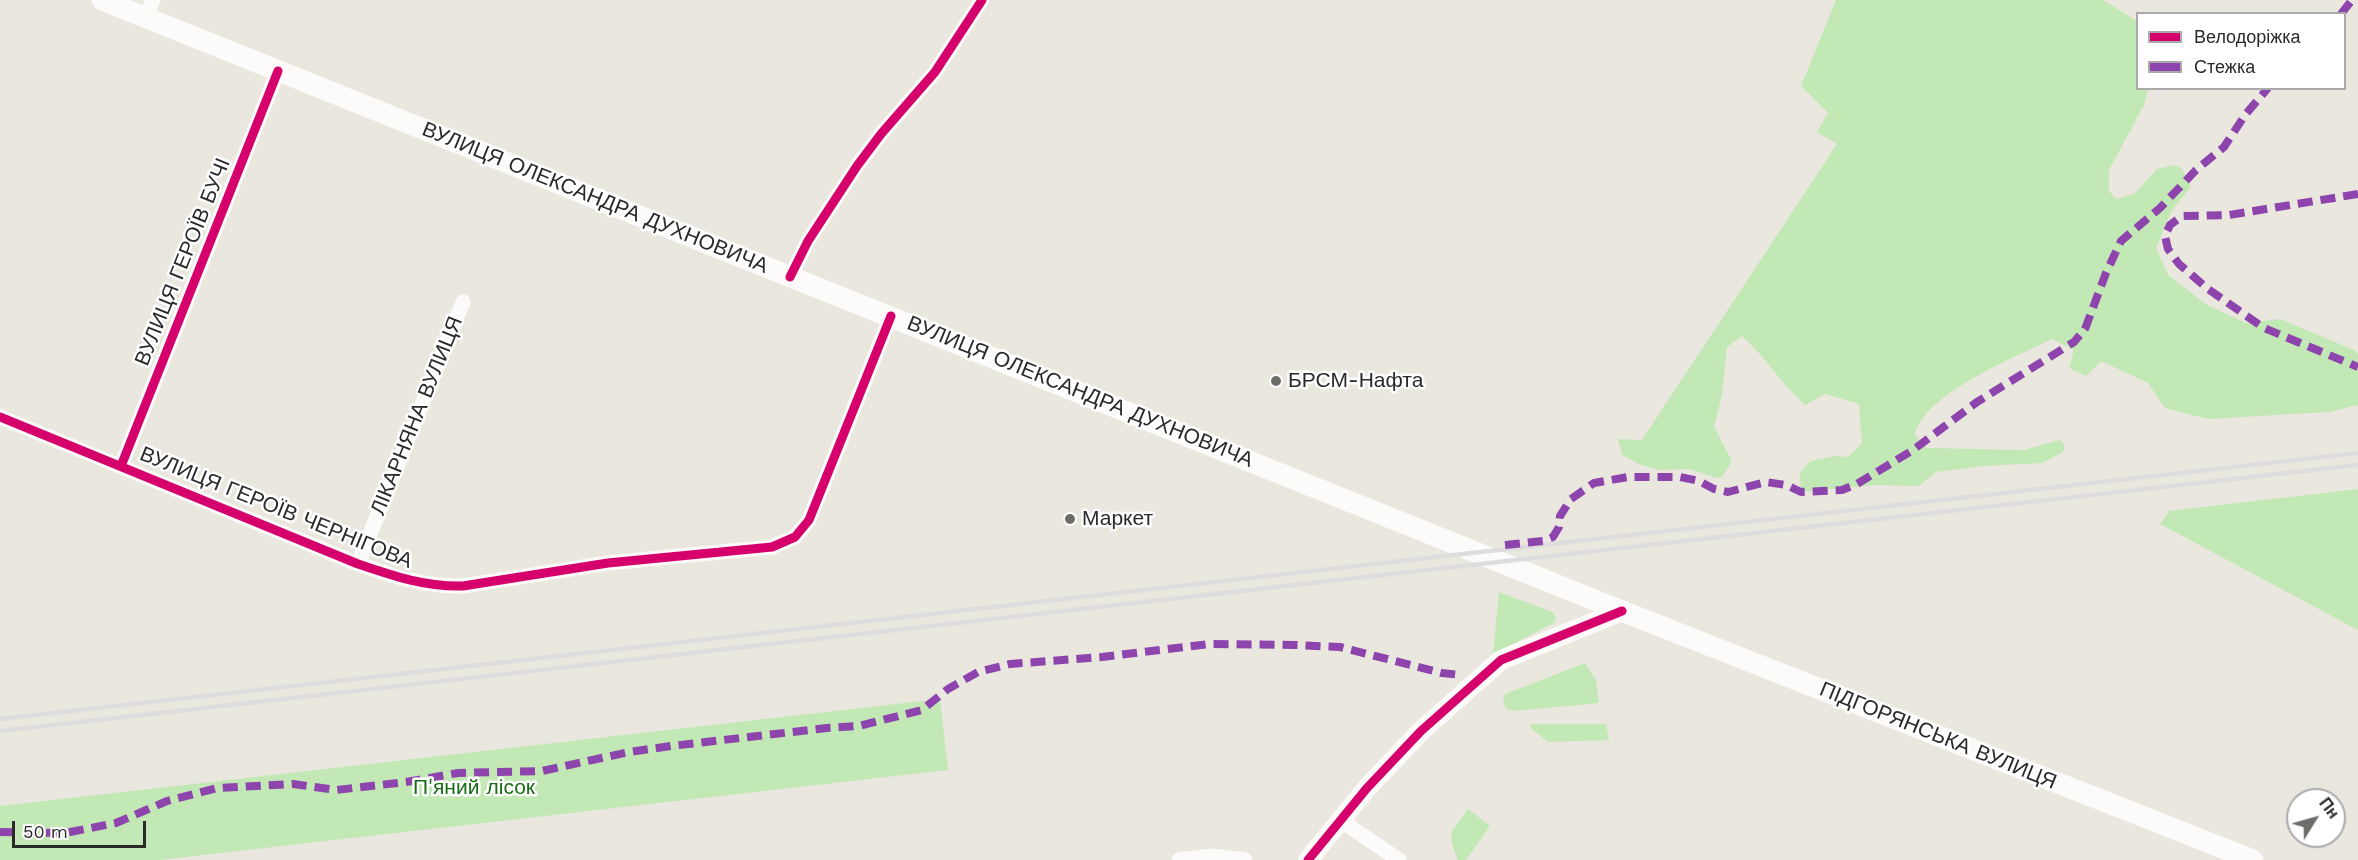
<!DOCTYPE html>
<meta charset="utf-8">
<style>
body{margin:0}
#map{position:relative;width:2358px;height:860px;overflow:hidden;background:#eae7df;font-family:"Work Sans",sans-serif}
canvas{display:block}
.legend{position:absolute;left:2136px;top:12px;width:210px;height:78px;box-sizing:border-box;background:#fff;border:2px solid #aaa;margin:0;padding:8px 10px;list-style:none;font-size:18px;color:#2a2a2a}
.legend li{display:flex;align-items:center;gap:12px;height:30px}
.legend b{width:30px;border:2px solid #aaa}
.north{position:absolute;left:2286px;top:788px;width:60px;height:60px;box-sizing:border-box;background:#fff;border:2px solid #aaa;border-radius:50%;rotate:53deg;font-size:16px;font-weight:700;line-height:24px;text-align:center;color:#2a2a2a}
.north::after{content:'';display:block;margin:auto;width:21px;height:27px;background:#6d6c69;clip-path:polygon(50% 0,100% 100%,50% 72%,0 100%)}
.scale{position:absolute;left:12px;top:821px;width:134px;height:27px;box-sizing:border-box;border:3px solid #2a2a2a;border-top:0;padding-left:8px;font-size:18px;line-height:21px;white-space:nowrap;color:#2a2a2a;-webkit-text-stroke:4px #fff;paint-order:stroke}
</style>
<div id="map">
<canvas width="2358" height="860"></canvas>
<ul class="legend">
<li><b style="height:8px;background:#d6006c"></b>Велодоріжка</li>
<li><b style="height:8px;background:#8e44ad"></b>Стежка</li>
</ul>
<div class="north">Пн</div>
<div class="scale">50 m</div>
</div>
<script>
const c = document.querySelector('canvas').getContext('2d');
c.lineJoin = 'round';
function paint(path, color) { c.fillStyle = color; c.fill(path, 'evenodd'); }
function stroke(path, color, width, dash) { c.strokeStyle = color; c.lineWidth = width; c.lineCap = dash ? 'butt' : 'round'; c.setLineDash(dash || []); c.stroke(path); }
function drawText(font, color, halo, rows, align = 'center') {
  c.font = font + ' "Work Sans",sans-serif'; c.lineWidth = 5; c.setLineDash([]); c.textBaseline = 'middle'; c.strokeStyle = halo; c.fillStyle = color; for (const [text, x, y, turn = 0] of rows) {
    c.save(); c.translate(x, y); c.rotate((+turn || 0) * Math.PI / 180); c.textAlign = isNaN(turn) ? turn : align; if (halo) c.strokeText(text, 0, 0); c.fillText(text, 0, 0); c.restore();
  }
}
paint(new Path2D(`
 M1836,0H2103L2137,21L2138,88L2148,89L2144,105L2109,170V191L2116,199L2134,194L2157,169L2175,165L2182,169L2191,187L2172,210L2156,248L2168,275L2207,305L2246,323L2280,319L2354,350L2358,354V405L2329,412L2208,419L2165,408L2148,383L2101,361L2086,376L2069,368L2074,350L2052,339C2016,357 1923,394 1915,435L1927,448L2024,450L2060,440L2065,446L2063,452L2042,463L1983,466L1936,472L1919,486L1874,485L1801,492L1800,473L1810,461L1836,456L1848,457L1862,443L1859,404L1825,394L1805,405C1781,384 1766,357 1742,336L1727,347L1722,395L1714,427L1732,461L1722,477L1717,478L1690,469L1659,470L1639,464L1622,455L1618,439L1642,440L1837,144L1817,132L1828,113L1801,86Z
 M2358,489V630L2160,524L2169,511Z
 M1499,592L1552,612L1556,617L1554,623L1493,654Z
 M1585,663L1596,680L1599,703L1514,711L1507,709L1503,703L1505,694Z
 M940,699L948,770L159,860H0V806Z
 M1529,724H1606L1609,740L1548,742L1532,729Z
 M1468,809L1490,826L1466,860H1458C1446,830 1451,834 1468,809Z`), '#c2e8b5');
stroke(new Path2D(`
 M146,17L153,0
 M790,277L808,241L857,166L881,134L935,72L982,0
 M0,417L358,564C393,576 425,587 463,586L608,563L772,547L795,537L809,520L891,316
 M121,466L278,71
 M358,564L463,302
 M1340,820L1399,860
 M1179,860L1212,856L1245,860`), '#fcfbfa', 15);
stroke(new Path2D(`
 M1308,860L1367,788L1421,731L1501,660L1622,611`), '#fcfbfa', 20);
stroke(new Path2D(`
 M102,0L1622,611L2253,860`), '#fcfbfa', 21);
stroke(new Path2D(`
 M0,719L2358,453
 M0,731L2358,465`), '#dddddf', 4.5);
stroke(new Path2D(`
 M2341,14L2352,0
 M2358,194L2229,215L2182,216L2170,225L2165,236L2168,249L2179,264L2208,289L2264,328L2358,367
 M1505,545L1543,541L1553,537L1559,527L1560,516L1571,499L1594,483L1628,477H1680L1699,481L1714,489L1728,492L1766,482L1786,485L1801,492L1842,490L1857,484L1913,450L1977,402L2074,342L2085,329L2106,273L2121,241L2160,208L2196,170L2224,147L2245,115L2268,88
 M0,832L65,833L116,823L167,801L217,788L293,784L336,790L406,782L458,773L542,771L629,752L671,746L827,728L859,726L922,710L948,689L978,672L1010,664L1102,657L1210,644L1295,645L1340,647L1442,673L1461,675`), '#8e44ad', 8, [15, 8]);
stroke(new Path2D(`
 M790,277L808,241L857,166L881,134L935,72L982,0
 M0,417L358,564C393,576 425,587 463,586L608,563L772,547L795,537L809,520L891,316
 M121,466L278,71
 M1308,860L1367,788L1421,731L1501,660L1622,611`), '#d6006c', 9);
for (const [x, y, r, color] of [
 [1276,381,6,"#6d6c69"],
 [1070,519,6,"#6d6c69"]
]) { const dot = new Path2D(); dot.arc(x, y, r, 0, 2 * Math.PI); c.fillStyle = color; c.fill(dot); stroke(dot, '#fff', 2); }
drawText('21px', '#2a2a2a', '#fff', [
 ["ВУЛИЦЯ ОЛЕКСАНДРА ДУХНОВИЧА",595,198,22],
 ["ВУЛИЦЯ ГЕРОЇВ БУЧІ",183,262,-68],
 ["ВУЛИЦЯ ОЛЕКСАНДРА ДУХНОВИЧА",1080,392,22],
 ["ЛІКАРНЯНА ВУЛИЦЯ",417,416,-68],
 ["ВУЛИЦЯ ГЕРОЇВ ЧЕРНІГОВА",276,508,22],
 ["ПІДГОРЯНСЬКА ВУЛИЦЯ",1938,736,22]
]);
drawText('21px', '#2a2a2a', '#fff', [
 ["БРСМ-Нафта",1288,381],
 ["Маркет",1082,519]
], 'left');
drawText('21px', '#176d14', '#fff', [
 ["П'яний лісок",474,788]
]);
</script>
